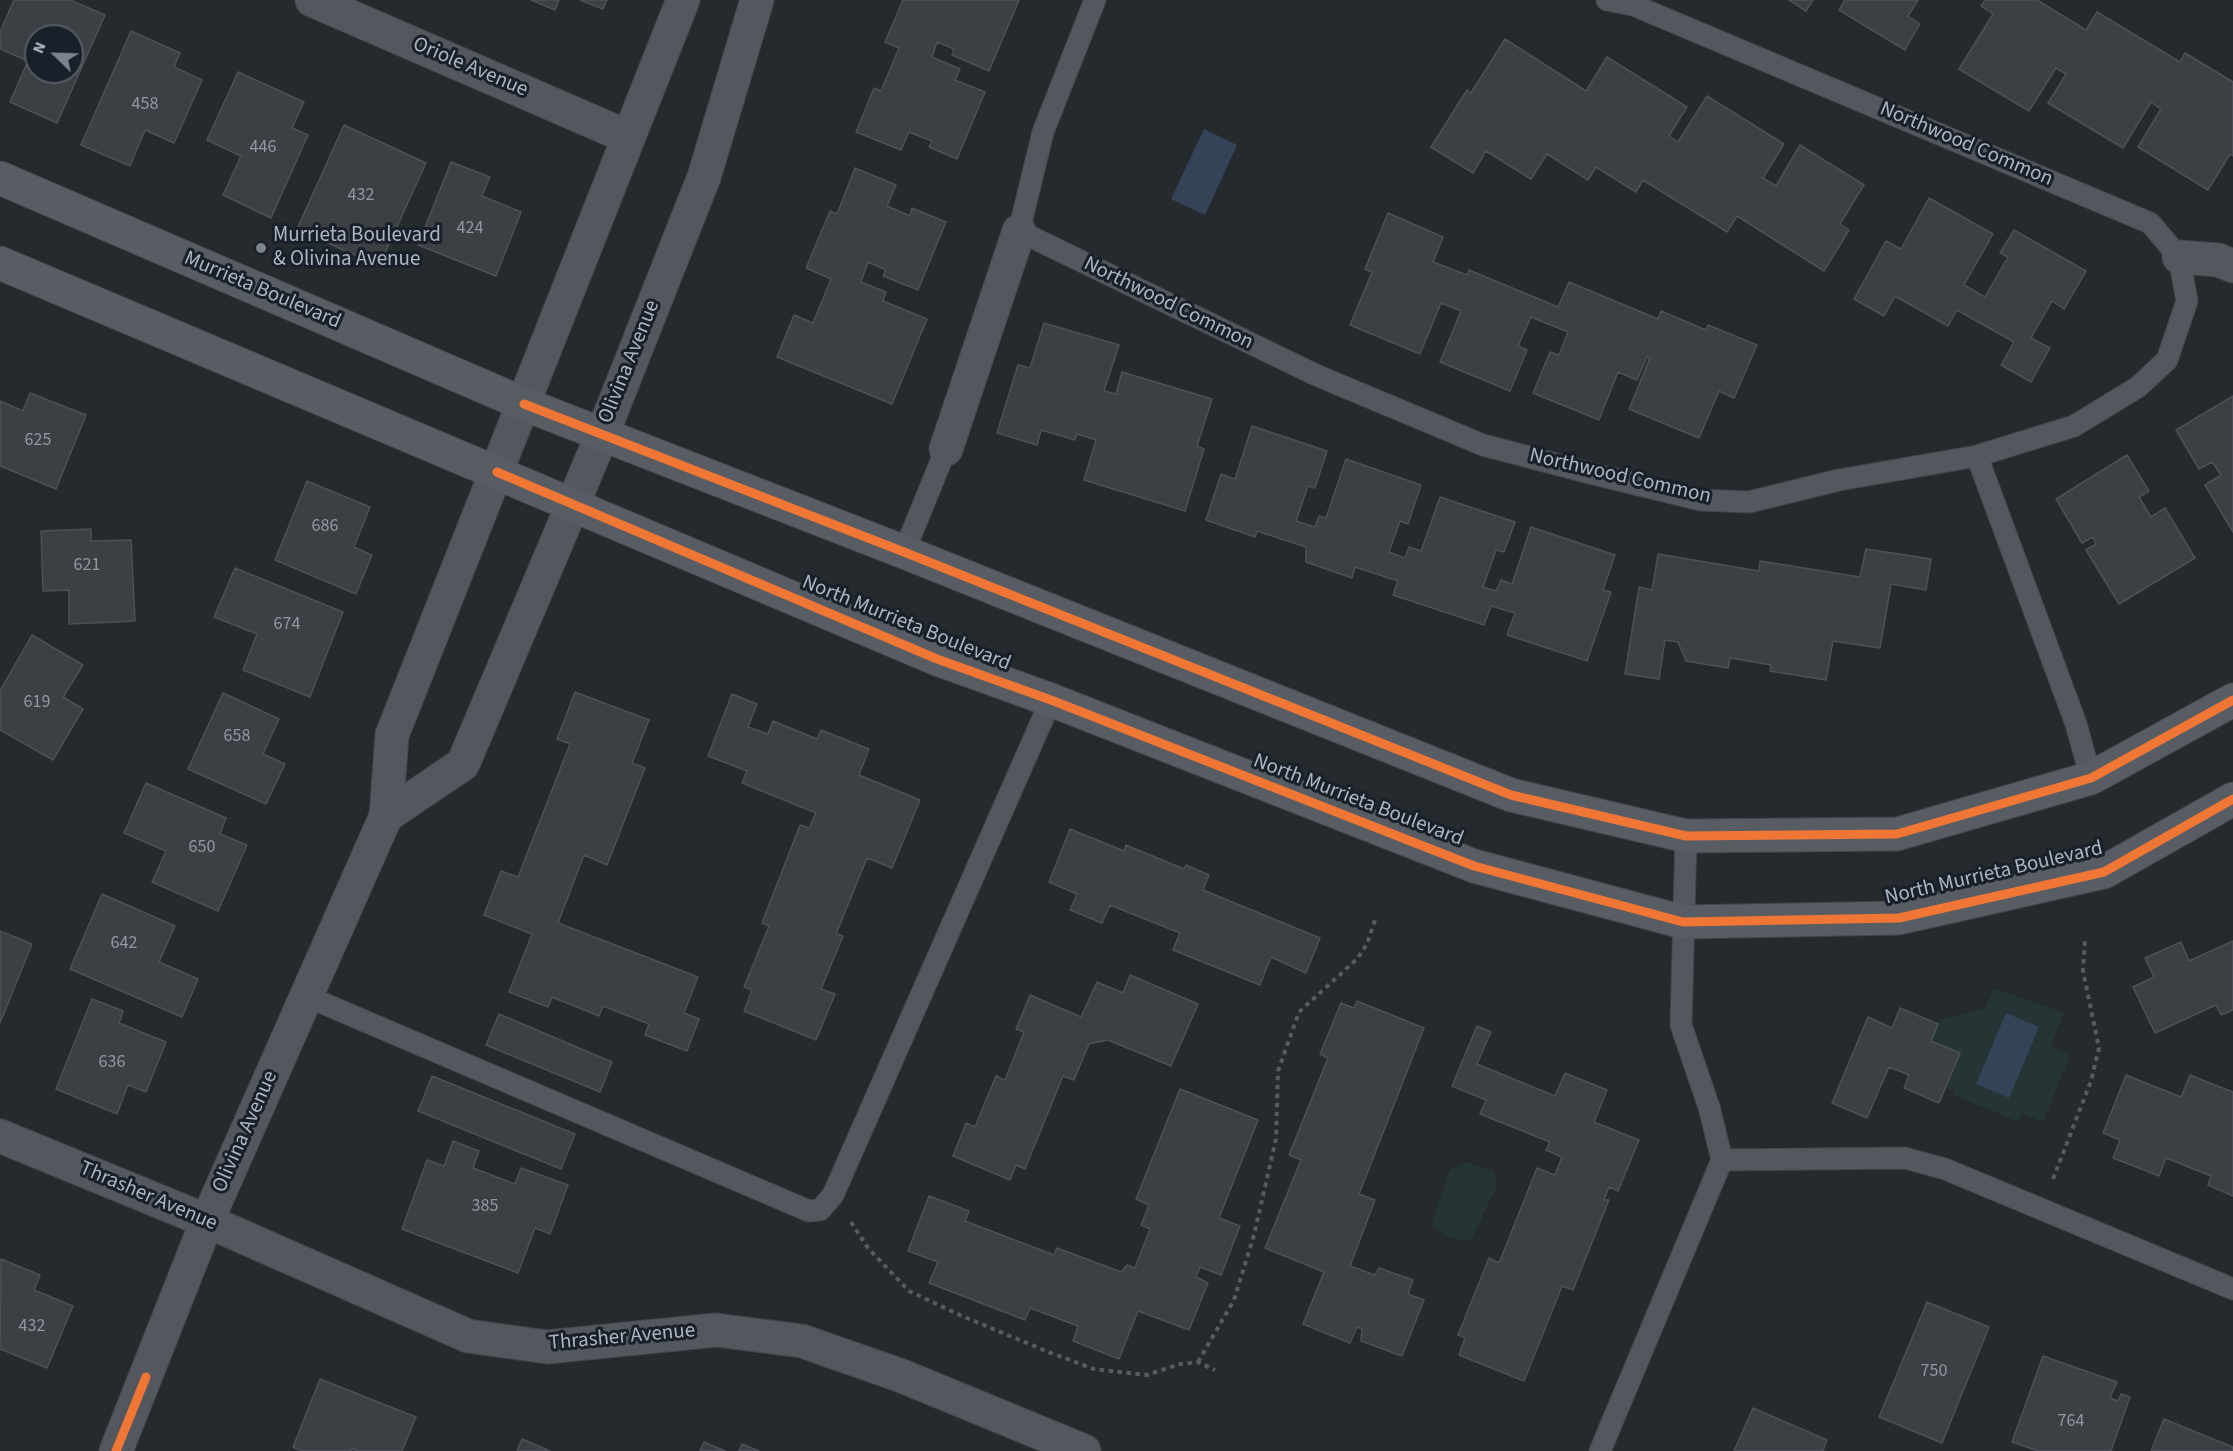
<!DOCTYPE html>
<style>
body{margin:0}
#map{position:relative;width:2233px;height:1451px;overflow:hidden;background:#252a2f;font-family:"Source Sans 3",sans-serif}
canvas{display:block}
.north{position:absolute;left:24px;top:24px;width:60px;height:60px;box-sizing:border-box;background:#192029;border:2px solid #545c66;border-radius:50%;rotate:293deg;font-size:16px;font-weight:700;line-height:24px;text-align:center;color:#adb5c2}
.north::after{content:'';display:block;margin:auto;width:21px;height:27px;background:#7d848f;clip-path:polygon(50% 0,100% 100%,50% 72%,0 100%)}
</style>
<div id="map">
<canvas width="2233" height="1451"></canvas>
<div class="north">N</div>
</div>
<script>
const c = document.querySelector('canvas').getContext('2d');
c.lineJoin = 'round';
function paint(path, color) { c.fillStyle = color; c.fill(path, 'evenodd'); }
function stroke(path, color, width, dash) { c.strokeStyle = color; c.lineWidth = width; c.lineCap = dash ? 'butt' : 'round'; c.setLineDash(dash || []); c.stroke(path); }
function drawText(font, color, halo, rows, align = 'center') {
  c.font = font + ' "Source Sans 3",sans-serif'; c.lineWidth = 6; c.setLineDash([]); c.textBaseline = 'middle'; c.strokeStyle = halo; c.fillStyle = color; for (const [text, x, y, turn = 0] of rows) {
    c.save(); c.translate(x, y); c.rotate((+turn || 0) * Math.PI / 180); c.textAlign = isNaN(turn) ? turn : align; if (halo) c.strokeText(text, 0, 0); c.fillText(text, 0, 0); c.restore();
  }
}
paint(new Path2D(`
 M1994,988L2064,1013L2050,1046L2070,1055L2043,1122L2022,1113L2019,1122L1954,1095L1955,1091L1946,1087L1960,1053L1931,1041L1938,1020L1985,1008Z
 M1466,1162L1493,1171L1498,1184L1471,1240C1457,1242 1439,1235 1432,1222L1450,1170Z`), '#253536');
paint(new Path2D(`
 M1204,129L1237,145L1205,215L1171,199Z
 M2006,1013L2039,1027L2009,1098L1976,1084Z`), '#344358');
const building = new Path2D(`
 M14,0H70L105,15L57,123L10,102L28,61L0,49V32ZM36,36H72V72H36Z
 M531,0H559L555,10Z
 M580,0H607L603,9Z
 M903,0H1019L989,71L952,55L954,49L937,42L932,57L960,69L955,80L985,92L957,159L929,147L932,141L909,132L901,150L856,132L874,88L881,91L899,48L885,42Z
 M1789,0H1813L1806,11Z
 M1845,0H1918L1908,16L1920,24L1905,50L1839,10Z
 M1985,0H2037L2086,30L2097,12L2180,62L2185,53L2233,82V156L2230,154L2208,190L2138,147L2161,109L2151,102L2123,148L2048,103L2066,74L2056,68L2029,111L1959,69L1993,14L1981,6Z
 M131,31L180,53L174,67L202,80L174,143L145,130L130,166L81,145Z
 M1505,39L1586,91L1607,57L1687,107L1669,136L1678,142L1707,96L1784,144L1763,178L1776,186L1800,145L1864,185L1840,224L1849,230L1824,271L1737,216L1727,232L1643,180L1636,192L1596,167L1588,180L1547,154L1531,179L1486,151L1473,173L1431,147L1467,90L1471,93Z
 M238,72L304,102L292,128L308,135L271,218L223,195L241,156L207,140Z
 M344,125L426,163L379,266L297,229Z
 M451,162L490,177L482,196L521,212L496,276L418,245Z
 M855,168L896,185L887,206L910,216L912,208L946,222L918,290L883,276L886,270L868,262L861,282L886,292L883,301L927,319L892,404L777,357L794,315L813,323L831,279L806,268L830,211L837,214Z
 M1929,198L1993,234L1964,285L1985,297L2008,257L2000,253L2014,230L2086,271L2064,309L2052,301L2031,338L2050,348L2031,382L2001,365L2014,342L1957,310L1948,326L1895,296L1884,316L1854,299L1886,241L1901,249Z
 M1388,213L1443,237L1433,262L1467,275L1469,270L1558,307L1569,282L1658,319L1661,311L1706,330L1708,325L1757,345L1734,398L1719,391L1699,438L1629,409L1650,358L1647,357L1637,380L1618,372L1599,420L1533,393L1550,352L1559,355L1568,332L1531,317L1518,346L1527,350L1510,391L1440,362L1461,311L1441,303L1420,354L1350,325L1372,272L1365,269Z
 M1044,323L1119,345L1104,391L1116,394L1122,372L1212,399L1197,446L1204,449L1185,511L1084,480L1096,440L1077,434L1075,440L1041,430L1037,445L997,433L1018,365L1030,368Z
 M30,393L86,415L56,489L0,466V401L23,411Z
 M2233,396V532L2205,485L2221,475L2212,462L2199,469L2176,430Z
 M1252,426L1327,451L1315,488L1308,486L1296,521L1315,527L1319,516L1326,518L1346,459L1421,485L1408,524L1400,521L1389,552L1405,558L1409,547L1421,551L1440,497L1515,522L1504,552L1496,550L1483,587L1496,591L1501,580L1512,584L1531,527L1615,555L1603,590L1611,592L1587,661L1507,635L1515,613L1491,606L1484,625L1393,595L1398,581L1355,567L1352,578L1306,562V547L1257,531L1255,537L1206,520L1221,474L1235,479Z
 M2127,455L2149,491L2139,497L2151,517L2165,508L2195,558L2119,604L2086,550L2096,544L2093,537L2082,543L2056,499Z
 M307,481L370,507L354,547L372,555L356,594L275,560Z
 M91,529V541L131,540L135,621L69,624V590L43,591L41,531Z
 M1866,549L1931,559L1926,590L1891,584L1880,648L1833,641L1826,680L1770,671L1771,665L1730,658L1728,668L1686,661L1678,642L1665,640L1659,679L1625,674L1639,587L1652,590L1658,554L1759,571L1760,561L1860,577Z
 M235,568L343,612L310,697L243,670L257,634L214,617Z
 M32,635L83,665L63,697L83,709L53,760L0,730V691Z
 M575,692L649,720L632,763L645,768L607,865L584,855L558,923L698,977L684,1013L699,1019L687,1051L645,1035L649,1024L603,1006L599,1016L552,997L548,1007L509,992L532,934L484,915L501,871L518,877L570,744L557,739Z
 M223,693L279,719L263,754L285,764L266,804L188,769Z
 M732,694L757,704L748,727L768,734L773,721L817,739L821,730L869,749L859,775L920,800L892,868L867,858L836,934L843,936L821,989L835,994L816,1040L744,1011L752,990L744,987L769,926L762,923L800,825L809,828L816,813L742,783L747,771L708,756Z
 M146,783L226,818L220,834L247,845L218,911L152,882L166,851L124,833Z
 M1070,829L1124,851L1126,845L1184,869L1186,865L1209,875L1203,890L1320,938L1306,973L1271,957L1260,985L1173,950L1180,933L1110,905L1102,923L1070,910L1077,894L1049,882Z
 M102,894L175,926L159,962L198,979L182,1017L70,969Z
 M0,931L32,944L0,1023Z
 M2233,941V1010L2221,1015L2216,1005L2155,1033L2133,987L2154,977L2145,958L2181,942L2189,961Z
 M1130,975L1198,1004L1171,1066L1108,1040L1089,1044L1074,1080L1063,1076L1025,1169L1016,1165L1010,1180L953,1156L966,1123L975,1127L996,1076L1005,1080L1024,1032L1016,1029L1030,995L1081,1017L1097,982L1123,993Z
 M92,999L123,1011L119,1023L166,1042L146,1092L128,1085L117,1114L56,1089Z
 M1357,1001L1424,1028L1359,1194L1375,1200L1350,1266L1375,1275L1379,1268L1413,1280L1408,1294L1424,1300L1402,1356L1361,1341L1362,1329L1357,1327L1350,1343L1303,1324L1324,1272L1265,1248L1301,1160L1289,1155L1328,1058L1320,1054L1341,1003L1354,1008Z
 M1900,1008L1938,1024L1931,1041L1960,1053L1939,1103L1904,1088L1909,1075L1889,1067L1867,1118L1832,1103L1868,1017L1892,1028Z
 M499,1014L612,1062L600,1092L486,1045Z
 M1477,1026L1491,1032L1477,1064L1555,1096L1565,1073L1607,1090L1594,1122L1639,1140L1618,1191L1609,1187L1604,1200H1609L1573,1290L1562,1286L1524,1381L1459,1355L1465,1338L1458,1335L1489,1258L1499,1263L1537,1168L1555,1175L1562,1157L1546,1150L1550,1142L1480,1114L1486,1100L1452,1086Z
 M2126,1075L2181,1097L2190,1075L2233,1092V1196L2208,1185L2211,1176L2166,1158L2159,1176L2113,1158L2120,1140L2103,1133Z
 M432,1076L575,1134L561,1169L418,1111Z
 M1180,1089L1258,1120L1219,1218L1240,1226L1221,1275L1200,1267L1196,1277L1208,1283L1189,1330L1138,1311L1119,1359L1073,1341L1078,1326L1030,1308L1025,1320L929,1283L938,1262L908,1251L929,1196L969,1211L965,1221L1054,1255L1057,1248L1121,1272L1127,1265L1135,1268L1150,1229L1141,1225L1149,1205L1136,1199Z
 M453,1141L479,1151L473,1168L515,1184L521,1168L568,1185L550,1234L535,1228L518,1273L402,1229L427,1160L444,1166Z
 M1,1259L40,1275L34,1290L73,1306L47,1368L0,1349Z
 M1927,1302L1989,1327L1942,1443L1879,1417Z
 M2043,1356L2117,1382L2110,1398L2118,1401L2121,1394L2130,1397L2111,1451H2038L2012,1442Z
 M320,1379L416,1417L402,1451H358L352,1449L351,1451H302L293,1447Z
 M1753,1408L1827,1440L1823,1451H1734Z
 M2164,1419L2233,1447V1451H2151Z
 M522,1439L550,1451H517Z
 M704,1442L725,1451H700Z
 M742,1444L759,1451H739Z`);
paint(building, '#3c3f44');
stroke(building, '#4c5158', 1.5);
const service = new Path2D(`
 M1095,0L1043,132L1019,231L1316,375L1483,445L1590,473L1701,500L1749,502L1839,480L1977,456L2074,426L2138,387L2167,360L2187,301L2179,257L2150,223L1633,5L1607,0
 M1977,456L2076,724L2091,778
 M904,552L946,449
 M306,996L809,1211L820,1210L833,1195L1051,700
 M1722,1160L1905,1158L1945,1169L2233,1289
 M1600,1451L1722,1160L1709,1107L1681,1025L1686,836`);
const minor = new Path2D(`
 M312,0L628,137
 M2179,257L2218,260L2233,266
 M946,449L1019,231
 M0,1136L207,1221L468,1336L547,1347L716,1330L802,1341L902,1376L1084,1451`);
const tertiary = new Path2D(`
 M386,816L463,764L602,435L704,177L757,0
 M116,1451L207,1221L386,816L392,735L683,0`);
const secondary = new Path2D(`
 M0,178L524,404L904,552L1511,795L1686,836L1897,834L2091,778L2233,700
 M0,263L937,659L1051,700L1474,866L1683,922L1899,918L2104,872L2233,799`);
stroke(service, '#42464a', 23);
stroke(minor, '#42464a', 35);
stroke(tertiary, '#42464a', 35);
stroke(secondary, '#42464a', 35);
stroke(new Path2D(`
 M2053,1179L2091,1081L2099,1048L2083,971L2085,938
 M851,1222L868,1248L909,1291L962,1316L1051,1353L1094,1369L1147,1375L1180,1364L1198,1362L1215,1370
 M1198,1362L1234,1300L1254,1235L1276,1139L1278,1071L1299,1012L1357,959L1367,944L1375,920`), '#585c62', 4, [4.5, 4.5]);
stroke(service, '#54585e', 21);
stroke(minor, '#54585e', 33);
stroke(tertiary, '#54585e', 33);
stroke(secondary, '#585c63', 33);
stroke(new Path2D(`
 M524,404L904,552L1511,795L1686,836L1897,834L2091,778L2233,700
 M497,472L937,659L1051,700L1474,866L1683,922L1899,918L2104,872L2233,799
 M116,1451L146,1377`), '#f07635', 9);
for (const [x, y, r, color] of [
 [261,248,6,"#7d848f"]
]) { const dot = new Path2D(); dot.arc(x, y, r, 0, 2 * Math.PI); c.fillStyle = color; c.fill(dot); stroke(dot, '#192029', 2); }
drawText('18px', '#9198a2', null, [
 ["458",145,105],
 ["446",263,148],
 ["432",361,196],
 ["424",470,229],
 ["625",38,441],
 ["686",325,527],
 ["621",87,566],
 ["674",287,625],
 ["619",37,703],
 ["658",237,737],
 ["650",202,848],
 ["642",124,944],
 ["636",112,1063],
 ["385",485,1207],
 ["432",32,1327],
 ["750",1934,1372],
 ["764",2071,1422]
]);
drawText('21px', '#adb5c2', '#192029', [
 ["Oriole Avenue",470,68,23],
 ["Northwood Common",1966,145,23],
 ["Murrieta Boulevard",262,291,23],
 ["Northwood Common",1168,304,26],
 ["Olivina Avenue",630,362,-68],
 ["Northwood Common",1620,477,13],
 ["North Murrieta Boulevard",906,624,22],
 ["North Murrieta Boulevard",1358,801,21],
 ["North Murrieta Boulevard",1994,874,-13],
 ["Olivina Avenue",246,1132,-66],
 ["Thrasher Avenue",148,1197,23],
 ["Thrasher Avenue",622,1338,-5]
]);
drawText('21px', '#adb5c2', '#192029', [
 ["Murrieta Boulevard",273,236],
 ["& Olivina Avenue",273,260]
], 'left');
</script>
